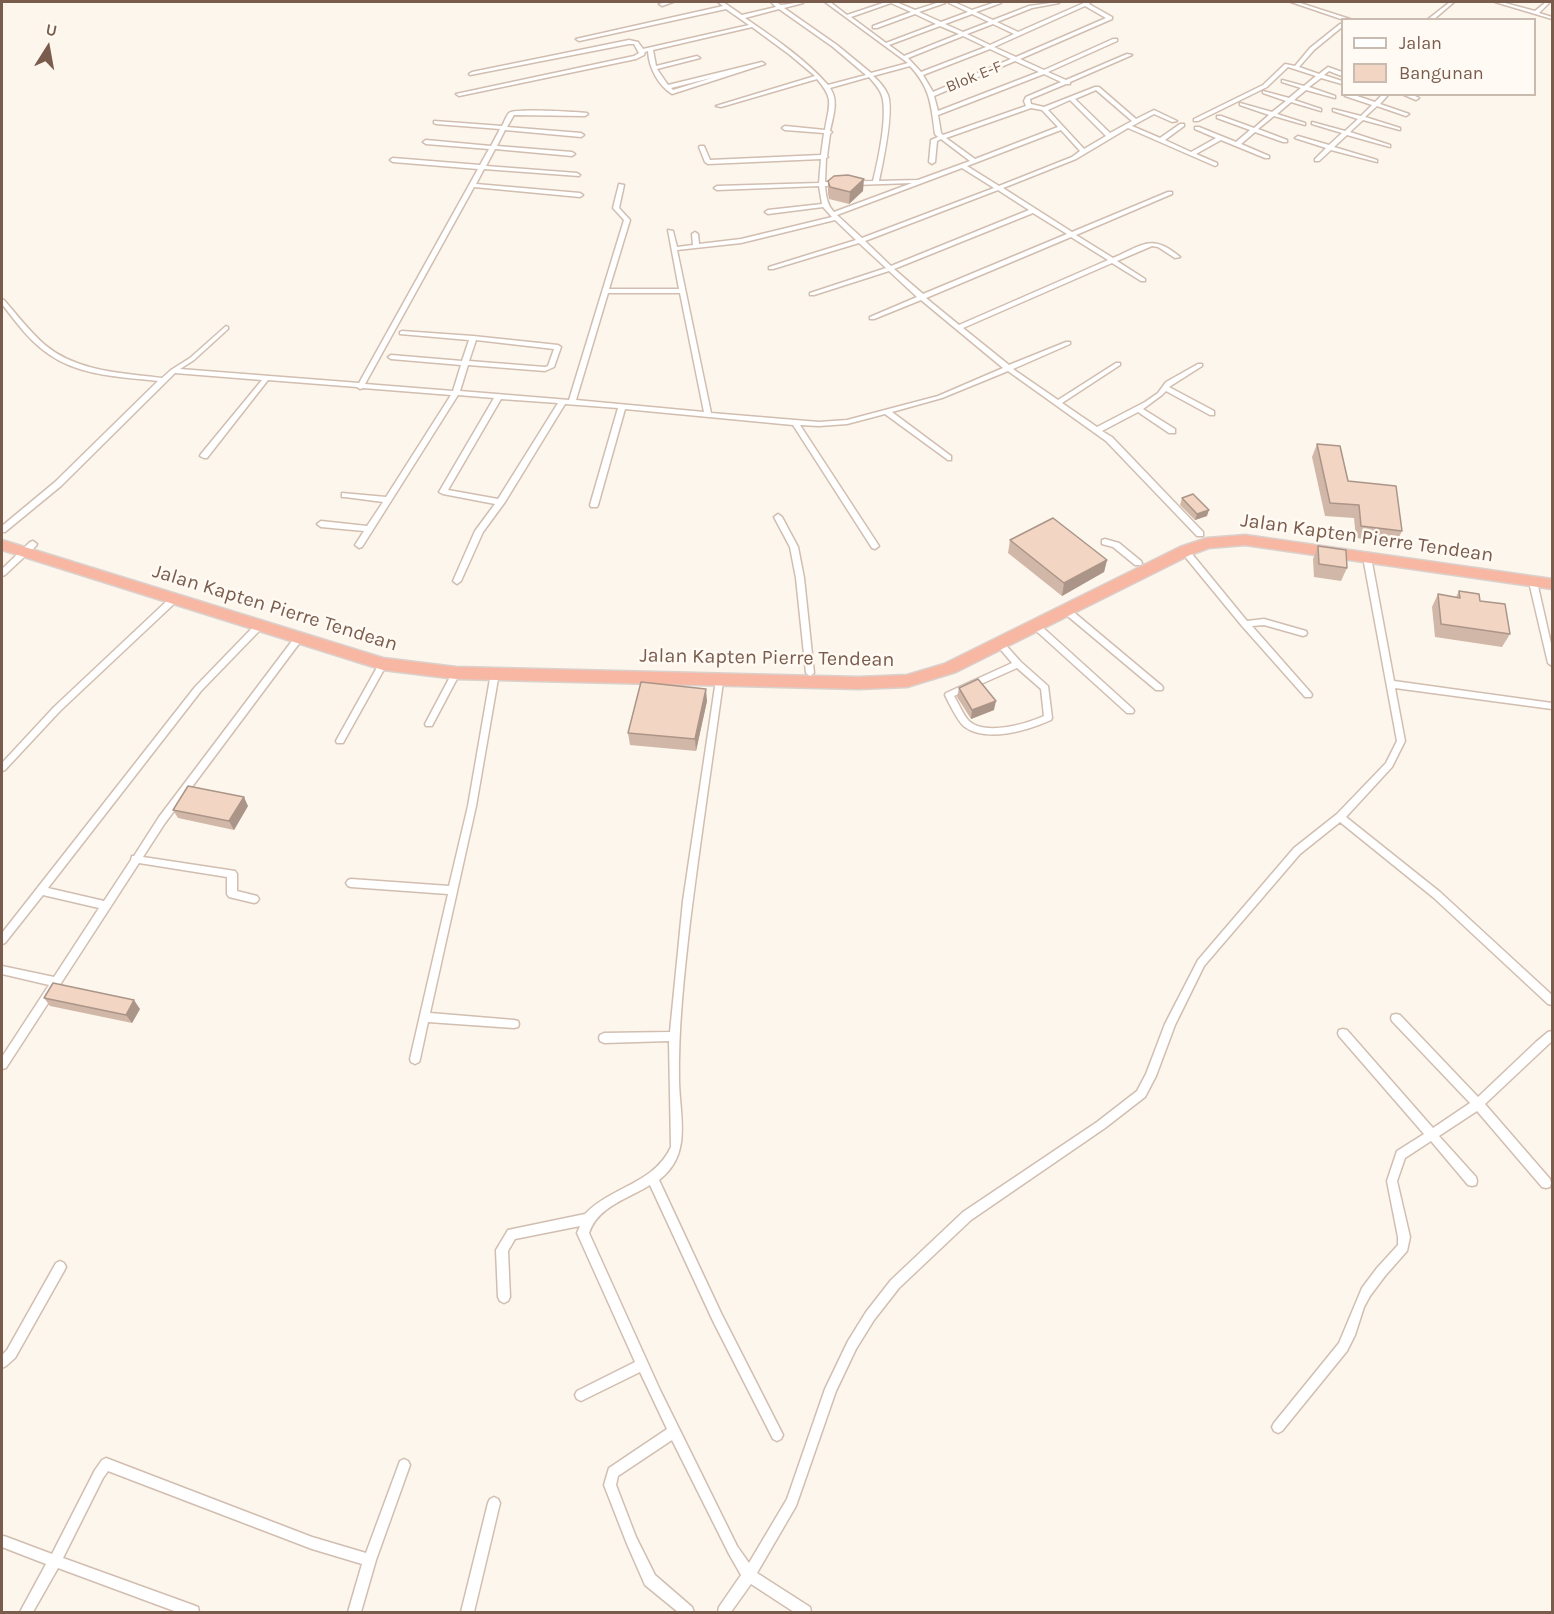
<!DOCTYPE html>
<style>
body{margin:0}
#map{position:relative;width:1554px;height:1614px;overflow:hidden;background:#fdf6ec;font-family:Karla,sans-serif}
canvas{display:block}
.frame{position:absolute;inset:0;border:3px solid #7a5c4d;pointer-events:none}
.legend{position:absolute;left:1341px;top:18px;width:195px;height:78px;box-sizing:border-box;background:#fffaf3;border:2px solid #cabbb1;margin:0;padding:8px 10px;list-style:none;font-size:18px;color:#7a5c4d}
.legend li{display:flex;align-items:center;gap:12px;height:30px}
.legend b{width:30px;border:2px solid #cabbb1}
.north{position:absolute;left:18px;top:18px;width:60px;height:60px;-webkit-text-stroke:4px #fffaf3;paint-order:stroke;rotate:11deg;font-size:16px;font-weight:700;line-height:24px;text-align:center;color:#7a5c4d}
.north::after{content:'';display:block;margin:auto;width:21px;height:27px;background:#7a5c4d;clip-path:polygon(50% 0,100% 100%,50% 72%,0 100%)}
</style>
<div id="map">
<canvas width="1554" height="1614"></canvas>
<div class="frame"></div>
<ul class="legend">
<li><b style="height:8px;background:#fff"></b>Jalan</li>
<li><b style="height:16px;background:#f3d5c3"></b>Bangunan</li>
</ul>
<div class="north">U</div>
</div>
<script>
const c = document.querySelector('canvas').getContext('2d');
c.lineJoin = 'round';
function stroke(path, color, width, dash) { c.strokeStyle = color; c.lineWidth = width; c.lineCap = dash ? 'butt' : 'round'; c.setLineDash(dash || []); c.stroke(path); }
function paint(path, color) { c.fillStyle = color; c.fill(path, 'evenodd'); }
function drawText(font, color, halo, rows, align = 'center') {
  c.font = font + ' Karla,sans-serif'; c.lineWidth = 5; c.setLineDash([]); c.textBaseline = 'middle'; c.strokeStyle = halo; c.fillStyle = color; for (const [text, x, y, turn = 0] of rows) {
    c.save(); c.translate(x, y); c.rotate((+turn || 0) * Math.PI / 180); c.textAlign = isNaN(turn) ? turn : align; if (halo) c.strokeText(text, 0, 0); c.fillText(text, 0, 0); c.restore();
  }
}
const street = new Path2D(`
 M666,2H673L662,6L659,4Z
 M718,2H723L742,15L776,7L771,2H776L781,5L803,2V3L784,8L837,45L871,73L908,63L825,2H830L847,15L886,2H896L915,10L940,2H945V3L919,12L941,22L968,12L949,3V2H954L972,10L996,2H1001V3L976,12L993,20L1029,6L1059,2V3L1032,8L997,22L1018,32L1086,2H1091L1089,4L1112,17V19L1020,59L1044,70L1113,39H1117V41L1048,72L1066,80L1127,54L1132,55L1070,82V84H1066L1030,99L1031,104L1044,107L1095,87H1099L1136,119L1154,110L1177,121L1172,122L1154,114L1132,126L1160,138L1180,124H1184V126L1165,140L1191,152L1216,138L1195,129V127H1199L1236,142L1250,130L1217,118V116H1221L1254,128L1269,115L1240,105V103L1272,112L1286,101L1263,93V91L1289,98L1301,88L1282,82V80L1304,86L1316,76L1288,67L1267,87L1198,121H1194V119L1263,85L1285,64L1295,66L1310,48L1340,24H1342V27L1314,50L1299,67L1319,74L1328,67L1342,72V76L1329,71L1324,75L1342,81V84L1321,78L1309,87L1335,96V98L1306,90L1294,100L1321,109V111L1291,102L1277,114L1305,123V125L1274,116L1258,129L1287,140V142H1283L1255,132L1241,144L1269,156V158H1265L1221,140L1196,154L1217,163V165L1215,166L1128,128L1076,159L1003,188L1072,232L1168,192H1172V194L1076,235L1113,258C1143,245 1152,233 1180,257L1175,258L1158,247L1152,246L1117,261L1145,279V281H1141L1112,263L963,328L1009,365L1066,342H1070V344L1013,369L1058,400L1116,363H1120V365L1062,403L1097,427L1145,402L1158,393L1166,382L1198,364H1202V366L1169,387L1214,411V415H1210L1166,391L1162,395L1143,409L1175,429V433H1169L1138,412L1102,431L1112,437L1203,532V536H1197L1106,441L1008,371L942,398L892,412L951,456V460H948L885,414L847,424L819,426L800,425L879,546L875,549L872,548L793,425L625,409L598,505L597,507H591L590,505L618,408L565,404L505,502L483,532L461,581L457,584L453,581L475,531L495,504L443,494L439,492L494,398L458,395L362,547L359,548L355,545L364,531L321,527L317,524L321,521L367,526L383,502L345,497H342V493L386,497L451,395L363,388L360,389L357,387L268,380L207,458H204L200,456L201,454L262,380L175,373L61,486L5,532H2V526L55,482L158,381C123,377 80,376 50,355C30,342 16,322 2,304V299L4,300C17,315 30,332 45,345C77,372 123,373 162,378L171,370L190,358L226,326L228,327V329L194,360L180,369L359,383L478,169L393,162L390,160L393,158L480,165L489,149L426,144L423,142L426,140L491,146L500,129L436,124L434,123V121L502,126C504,123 506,116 509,113C515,108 576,112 587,113L588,114L585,116L514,115L507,127L581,133L584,135L581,137L505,130L497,146L572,152L575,154L572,156L495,149L486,166L577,173L580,175L579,176L484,169L476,184L580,193L583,195L580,197L474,187L365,384L453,391L461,365L391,359L388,357L391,355L462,361L469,340L400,334V332L402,331L473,336L558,345L561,347L554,367L545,371L468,365L460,391L569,400L624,220L613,208L619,184L624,185L619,208L630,220L609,289H679L668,230L673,231L677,247L693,245L692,234L695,232L698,234L699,244L741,239L832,217L823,207L768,214L765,212L768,210L822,204L819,186L717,190L714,188L717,186L819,183L821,159L708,164L705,162L699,147L700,146H704L710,160L821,155L824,133L785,130L782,128L785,126L825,130C829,104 835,100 817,79L721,107L716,106L815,76L790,55L752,27L653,50L656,66L697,56L700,58L657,69L668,85L762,62L765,64L672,94C658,85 649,68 648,51L645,52L644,55L636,59L459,96L456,94L634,56L639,53L634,44H629L470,75L469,74L472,72L629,40L638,42L643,49L749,25L726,9L579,41L576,39L723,6ZM891,3L911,12L873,26V28H877L915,14L936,24L886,43L851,17ZM1085,6L1106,18L1016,57L994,47ZM779,9L833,47L866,75L828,85C804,58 774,38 745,18ZM972,14L989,22L963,32L945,24ZM993,24L1014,34L990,45L967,34ZM940,26L959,34L904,56L889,45ZM963,36L986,47L921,72L908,58ZM990,49L1011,59L933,92L923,75ZM1015,61L1039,72L938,111L934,96ZM910,66C931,89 931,105 935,134L938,137L931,140L929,162L932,164L935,162L937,141L941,139L970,161L918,180L879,181C883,162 894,112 888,95C885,88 879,81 873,76ZM1044,74L1061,82L1026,97L1024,101L1026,106L943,135L941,133L938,115ZM715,77L673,90L671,88ZM869,77C874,83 880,89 882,96C888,115 878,161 873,181L825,182L826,158L828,157L827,156L830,134L832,132L830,131C833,116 839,101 830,88ZM1096,90L1132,121L1110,133L1075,99ZM1070,100L1106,136L1084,149L1048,110ZM1031,108L1042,110L1058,127L975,159L946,138ZM1061,130L1080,151L1072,157L999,186L967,166ZM962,168L994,188L862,238L837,215ZM912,183L834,212C827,205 826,196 825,186ZM998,190L1029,210L891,266L865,241ZM1033,213L1067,234L923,294L894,269ZM835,220L856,240L769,267V269H773L859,243L886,268L810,293V295H814L889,271L917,297L870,317V319H874L921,300L1003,368L938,396L847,420L819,422L711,413L677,250L741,243ZM1071,237L1108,260L959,325L926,298ZM608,293H680L704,412L576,400ZM476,340L554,349L548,366L545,367L469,361ZM501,399L558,403L498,499L448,490Z
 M1291,2H1297L1353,20H1344Z
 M1450,2H1454L1433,20H1427Z
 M1495,2H1501L1535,11L1546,2H1550L1539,13L1552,17V19Z
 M1345,94H1351L1375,102L1383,94H1389L1380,104L1409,114L1406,116L1377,106L1365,117L1400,128V130L1363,120L1350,132L1390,145V147L1347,135L1334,147L1377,160V162L1331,150L1319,161H1315V159L1326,148L1295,138L1298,136L1329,145L1342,133L1312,124V122L1345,131L1358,119L1333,111V109L1361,116L1372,105L1345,96Z
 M1402,94H1411L1419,98L1416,100Z
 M778,514L782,517L798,547L804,578L814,673L810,676L806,673L796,578L790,547L774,517Z
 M1105,539L1119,543L1141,561L1142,563L1141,565H1135L1113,547L1102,544V540Z
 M33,541L37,544L36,546L5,575L2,576V569L30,542Z
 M1185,548L1188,549L1247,621L1264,619L1306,631L1307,633L1306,635L1303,636L1264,625L1252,626L1311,693L1312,695L1311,697H1305L1242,626L1182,553L1181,551Z
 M1367,554L1371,557L1394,681L1552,703V709L1395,688L1405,741L1392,767L1346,817L1440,892L1552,995V1005L1548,1004L1434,898L1340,822L1300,854L1204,966L1175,1025L1156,1076L1145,1097L1105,1128L971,1220L899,1288L874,1320L856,1349L836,1391L796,1506L757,1573L810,1607L811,1612H794L751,1584L731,1612H718L719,1607L741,1575L729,1554L672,1440L618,1476L616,1485L636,1537L655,1575L692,1607L694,1612H678L645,1585L627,1544L604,1485L609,1468L667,1429L640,1372L581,1401L577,1399L575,1395L577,1391L635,1362L577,1233L580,1226L515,1239L508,1251L510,1297L508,1301L504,1303L500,1301L498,1297L496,1250L508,1230L585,1214C612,1186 654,1184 671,1147L669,1041L604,1043L600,1041L599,1038L600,1035L604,1033L670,1032L683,901L716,680L719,679L723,682C712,762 700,842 690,922C684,975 678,1029 679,1082C680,1118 692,1155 659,1180L721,1313L781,1431L783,1435L781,1439L777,1441L773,1439L713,1321L650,1185C628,1199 598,1206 589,1233L660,1390L737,1546L749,1563L787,1499L825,1389L848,1341L866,1312L891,1280L963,1212L1097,1122L1137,1091L1146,1074L1165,1024L1198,960L1294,848L1337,814L1386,763L1397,741L1363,557Z
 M1533,579L1537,582L1552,648V666L1548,663L1529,582Z
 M173,597L176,598L177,600L176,602L60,711L5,770L2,771V763L54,707L170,598Z
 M1067,608L1070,609L1162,686L1163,688L1162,690H1156L1064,613L1063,611Z
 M259,623L262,624L263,626L262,628L201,691L48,888L104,901L131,860L132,856H134L159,817L295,637H301L302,639L301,641L165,823L143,857L235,871L237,874V891L257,896L259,899L257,902L254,903L229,897L227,894V877L139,863L6,1068L2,1069V1057L49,985L2,974V966L54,977L99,908L43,895L5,943L2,944V933L195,687L256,624Z
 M1036,623L1039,624L1133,709L1134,711L1133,713H1127L1033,628L1032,626L1033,624Z
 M1000,641L1003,642L1021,662L1048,686L1052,718L1051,720C1029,730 987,743 965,727C958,722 949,703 945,695L946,693L1012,663L996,644ZM1017,668L1041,689L1044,716C1026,724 985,736 969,721C963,715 959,704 954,696Z
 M383,661L387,664L343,743H337L336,741L337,739L380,662Z
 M456,670L460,673L433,724L432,726H426L425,724L452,673Z
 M495,670L499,673L476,806L430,1013L514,1020L518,1021L519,1024L518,1027L514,1028L428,1022L420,1059L419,1062L415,1064L411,1062L410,1059L448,894L351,887L348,886L346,883L348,880L351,879L449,886L468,806L491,673Z
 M1396,1014L1400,1015L1478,1097L1536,1042L1548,1032L1552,1031V1041L1485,1104L1550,1179L1551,1183L1550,1187L1546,1188L1542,1187L1477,1111L1439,1136L1476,1177L1477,1181L1476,1185L1472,1186L1468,1185L1431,1141L1405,1158L1397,1181L1410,1237L1407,1251L1385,1276L1370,1296L1364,1307L1355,1335L1347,1351L1282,1431L1278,1433L1274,1431L1272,1427L1274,1423L1339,1343L1362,1288L1377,1268L1398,1245V1237L1387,1181L1397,1151L1424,1134L1339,1036L1338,1033L1339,1030L1343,1029L1347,1030L1433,1128L1470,1103L1392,1021L1391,1018L1392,1015Z
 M60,1261L64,1263L66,1267L64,1271L15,1358L6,1366L2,1368V1355L7,1350L56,1263Z
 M106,1458L312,1537L366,1553L400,1461L404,1459L408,1461L410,1465L376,1560L361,1612H348L362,1564L312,1549L108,1471L103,1478L63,1558L193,1605L198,1607L199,1612H177L58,1568L33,1612H20L46,1564L2,1547V1537L4,1536L52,1554L95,1470L102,1460Z
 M494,1497L498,1499L500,1503L474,1612H461L488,1503L490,1499Z`);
const highway = new Path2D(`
 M1245,535L1552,579V589L1245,545L1209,548L1190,555L956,672L907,687L859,689L456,679L383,670L2,550V540L383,658L456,667L859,677L907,675L944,664L1180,547L1207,538Z`);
stroke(street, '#d1beb0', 3);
stroke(highway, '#dad1cd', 3);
paint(street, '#fff');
paint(highway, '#f7b7a3');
paint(new Path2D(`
 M828,181L863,191L849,204L829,199L828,193Z
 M1317,444L1348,481L1402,531L1396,543L1356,538L1354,518L1325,516L1312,457Z
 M1182,498L1207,516L1195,520L1180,505Z
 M1010,540L1107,560L1104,572L1062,596L1008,553Z
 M1318,546L1347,568L1341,581L1314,577L1313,559Z
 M1459,591L1480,601L1510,634L1502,647L1435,637L1432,607L1438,594L1456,597Z
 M959,688L994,710L971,719L957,697Z
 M707,701L696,751L630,745L628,733Z
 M248,806L234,830L178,818L173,810Z
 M44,998L140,1009L132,1023L50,1006Z`), '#d1b7a8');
paint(new Path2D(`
 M864,179L863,191L849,204L850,192Z
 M1209,510L1207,516L1195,520L1197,514Z
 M1107,560L1104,572L1062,596L1064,583Z
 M706,689L707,701L696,751L695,739Z
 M996,701L994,710L971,719L972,710Z
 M244,797L248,806L234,830L229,821Z
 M134,1000L140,1009L132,1023L126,1015Z`), '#aa9588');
const building = new Path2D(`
 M848,175L864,179L850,192L830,187L828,181L834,176Z
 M1317,444L1340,446L1348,481L1396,486L1402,531L1361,526L1359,505L1330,503Z
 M1193,494L1209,510L1197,514L1182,498Z
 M1053,518L1107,560L1064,583L1010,540Z
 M1318,546L1346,550L1347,568L1319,564Z
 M1459,591L1479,594L1480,601L1505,604L1510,634L1441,624L1438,594L1460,598Z
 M978,679L996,701L972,710L959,688Z
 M641,682L706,689L695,739L628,733Z
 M188,786L244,797L229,821L173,810Z
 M53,983L134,1000L126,1015L44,998Z`);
paint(building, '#f3d5c3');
stroke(building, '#aa9588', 1.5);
drawText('16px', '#7a5c4d', '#fffaf3', [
 ["Blok E-F",974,77,-22]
]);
drawText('20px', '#7a5c4d', '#fffaf3', [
 ["Jalan Kapten Pierre Tendean",1367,538,8],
 ["Jalan Kapten Pierre Tendean",275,608,17],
 ["Jalan Kapten Pierre Tendean",767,658,1]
]);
</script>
